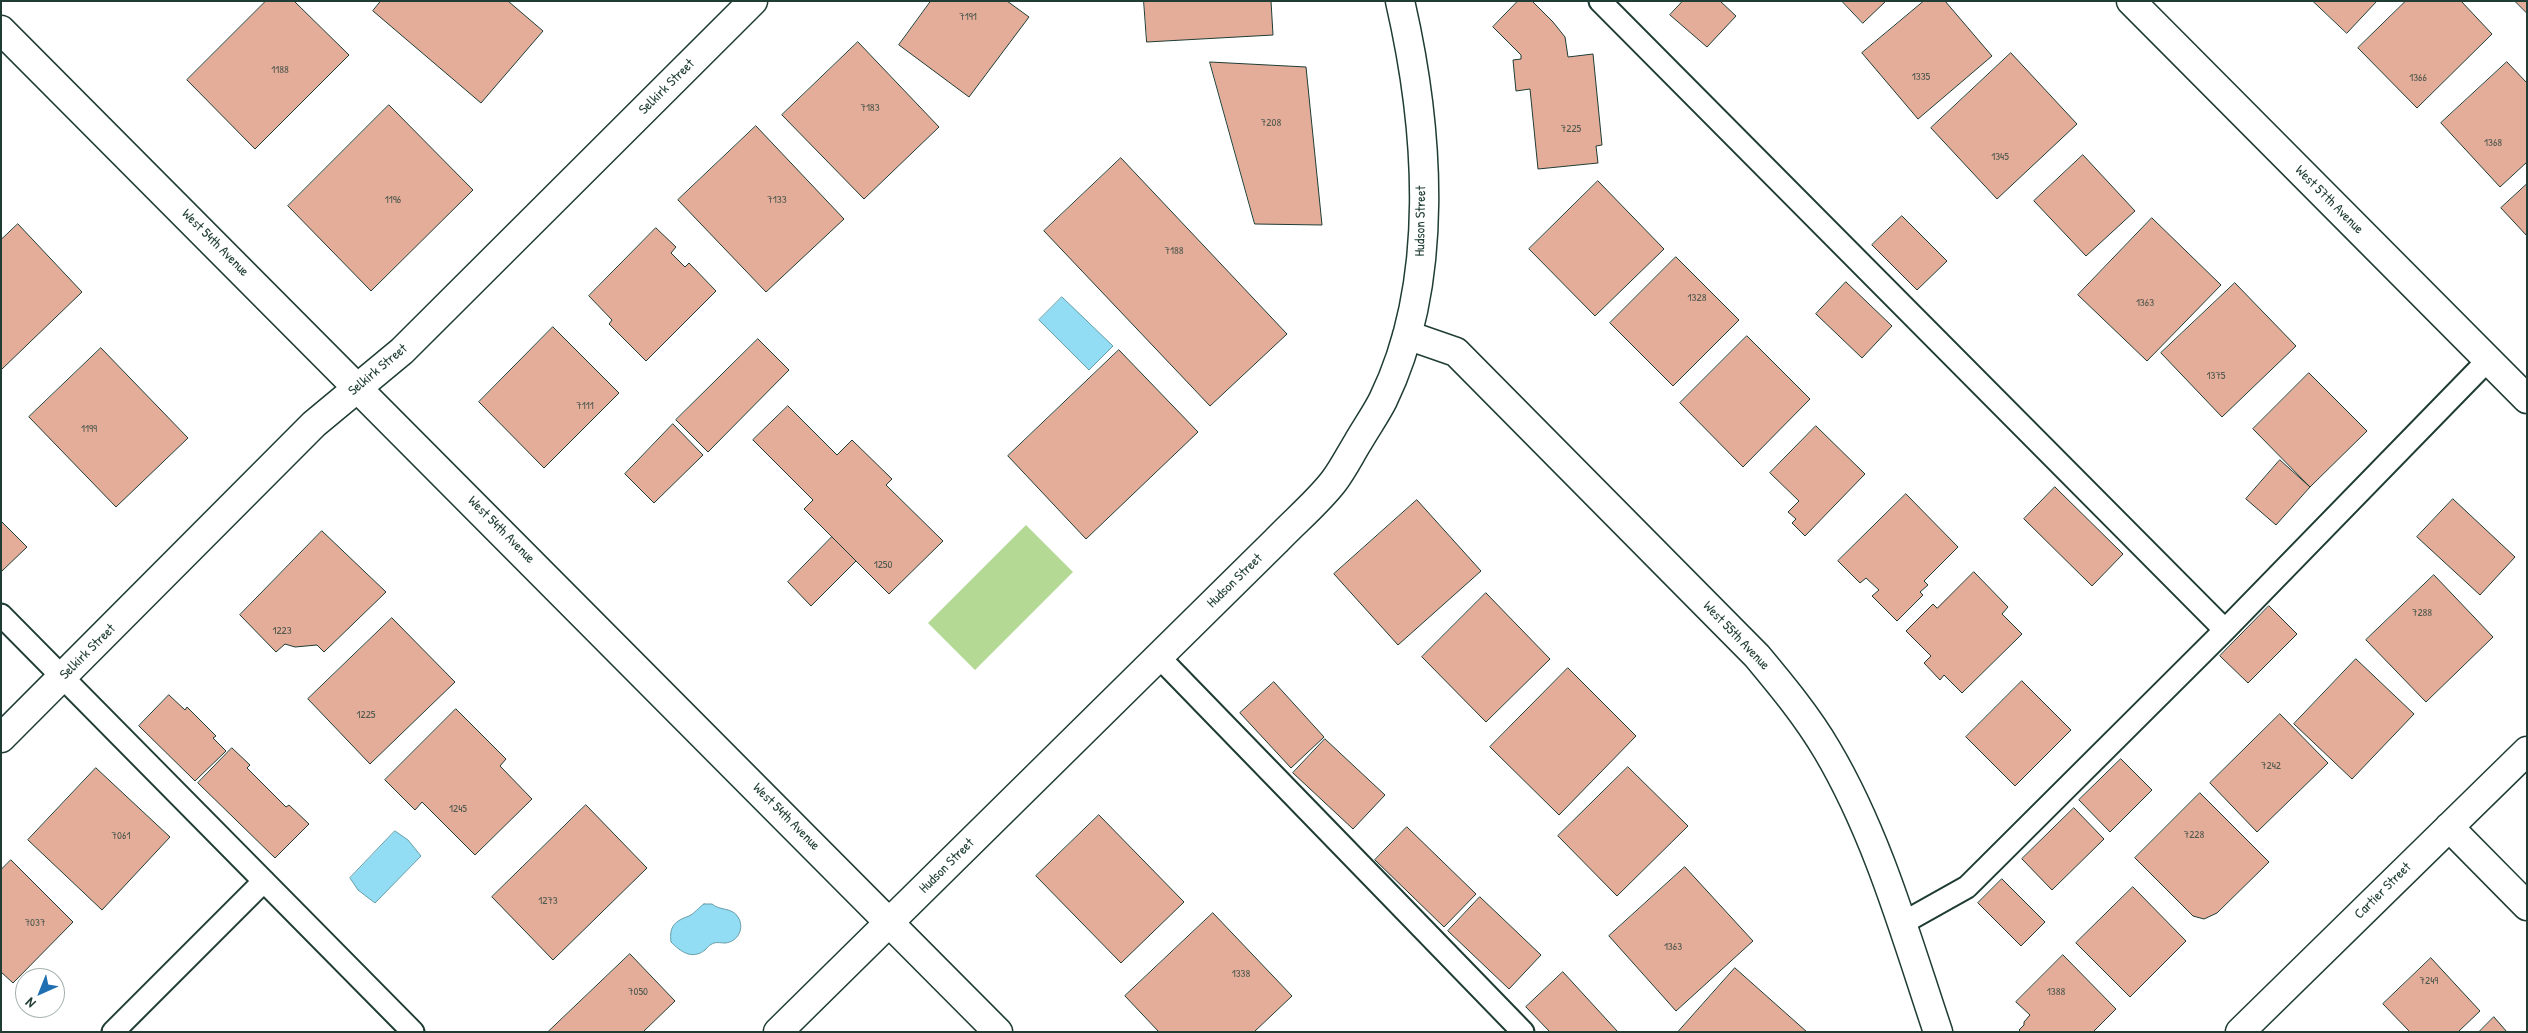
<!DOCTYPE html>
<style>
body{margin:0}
#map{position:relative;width:2528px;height:1033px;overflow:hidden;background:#fff;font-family:"Patrick Hand",sans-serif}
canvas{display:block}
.frame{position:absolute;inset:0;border:2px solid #1f3d34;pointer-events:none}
.north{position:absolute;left:15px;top:968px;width:50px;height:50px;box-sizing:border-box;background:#fff;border:1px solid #a5b1ae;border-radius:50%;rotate:224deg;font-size:14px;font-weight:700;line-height:20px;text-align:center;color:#1f3d34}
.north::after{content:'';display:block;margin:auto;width:18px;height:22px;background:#1f6fb2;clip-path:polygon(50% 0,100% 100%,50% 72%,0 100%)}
</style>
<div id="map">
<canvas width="2528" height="1033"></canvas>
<div class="frame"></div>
<div class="north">N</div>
</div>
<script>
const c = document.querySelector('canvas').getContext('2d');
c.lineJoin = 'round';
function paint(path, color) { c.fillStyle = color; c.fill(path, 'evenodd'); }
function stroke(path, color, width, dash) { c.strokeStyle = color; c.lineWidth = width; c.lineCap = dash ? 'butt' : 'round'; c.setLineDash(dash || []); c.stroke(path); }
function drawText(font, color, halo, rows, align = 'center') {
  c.font = font + ' "Patrick Hand",sans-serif'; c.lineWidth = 4; c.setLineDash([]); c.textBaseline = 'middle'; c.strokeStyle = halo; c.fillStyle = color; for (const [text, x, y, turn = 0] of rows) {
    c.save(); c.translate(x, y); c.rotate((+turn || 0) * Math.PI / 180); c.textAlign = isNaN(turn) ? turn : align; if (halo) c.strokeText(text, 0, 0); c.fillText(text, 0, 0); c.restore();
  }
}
paint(new Path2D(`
 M1026,525L1073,572L975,670L928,623Z`), '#b3d994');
const water = new Path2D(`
 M1062,297L1113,346L1089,370L1039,320Z
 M395,831L408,840L421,856L375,903L358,890L350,878Z
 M704,904H712C720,911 732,907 738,917C745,928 738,942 725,943C721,943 718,942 714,943C709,945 708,947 705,950C692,960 681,952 671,942C669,926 675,921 689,916C694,914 699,907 704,904Z`);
paint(water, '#92ddf3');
stroke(water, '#649da7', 1);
const building = new Path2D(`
 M266,1H294L349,55L255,149L187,80Z
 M381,1H508L543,31L481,103L373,11Z
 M931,1H1007L1029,17L969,97L899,45Z
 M1144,1H1271L1273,35L1147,42Z
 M1518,1H1532L1553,22L1565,37L1568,57L1593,54L1602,145L1596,146L1598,163L1538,169L1530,89L1516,91L1513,60L1521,59V55L1493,27Z
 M1683,1H1720L1736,16L1707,47L1670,15Z
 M1842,1H1886L1863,23Z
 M1924,1H1945L1992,56L1918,119L1862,53Z
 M2313,1H2377L2347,33Z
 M2406,1H2461L2492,34L2417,108L2358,48Z
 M2515,1H2527V13Z
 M858,42L939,127L864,199L782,115Z
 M2011,53L2077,124L1997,199L1931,128Z
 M1210,62L1306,67L1322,225L1255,224Z
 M2507,62L2527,83V162L2500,187L2441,123Z
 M389,105L473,190L371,291L288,206Z
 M756,126L844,219L766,292L678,200Z
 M2083,155L2135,211L2086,256L2034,201Z
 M1121,158L1287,334L1210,406L1044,231Z
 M1598,181L1664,249L1595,316L1529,249Z
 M2527,184V236L2501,208Z
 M1902,216L1947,261L1917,290L1872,245Z
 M2152,218L2221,285L2147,361L2078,295Z
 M18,224L82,292L1,370V240Z
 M656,228L676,247L671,253L685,267L689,263L716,291L646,361L609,324L612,320L589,296Z
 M1676,257L1739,320L1673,386L1610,323Z
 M1846,282L1892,326L1862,358L1816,314Z
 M2235,283L2296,346L2222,417L2161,353Z
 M553,327L619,393L544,468L479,402Z
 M1747,336L1810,399L1743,467L1680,403Z
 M758,339L789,370L708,452L676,420Z
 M101,348L188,438L116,507L29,417Z
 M1119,350L1198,432L1086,539L1008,456Z
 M2309,373L2367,431L2310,487L2253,429Z
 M788,406L837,455L852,440L892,479L886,485L943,541L889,594L804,509L813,500L753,440Z
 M673,424L703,455L654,503L625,474Z
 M1816,426L1865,474L1805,536L1792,523L1796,519L1788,512L1799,501L1770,473Z
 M2280,460L2310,487L2276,525L2246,499Z
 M2055,487L2123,554L2092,586L2024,519Z
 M1906,494L1958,547L1924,581L1928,585L1920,592L1923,595L1897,621L1872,596L1879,590L1866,578L1860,583L1838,561Z
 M2453,499L2515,557L2480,595L2417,537Z
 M1417,500L1481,571L1398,645L1334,574Z
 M1,521L27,547L1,572Z
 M322,531L386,592L324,652L317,645L295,647L285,644L276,652L240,615Z
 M832,537L856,561L811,606L788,582Z
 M1974,572L2008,607L2002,614L2022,634L1962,693L1944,675L1940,680L1924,663L1931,656L1906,631L1933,604L1937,608Z
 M2434,575L2493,637L2426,702L2366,640Z
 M1486,593L1550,659L1486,722L1422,657Z
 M2269,606L2297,634L2248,683L2220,656Z
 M392,618L455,682L370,764L308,699Z
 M2356,659L2414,714L2352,779L2294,724Z
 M1568,668L1636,736L1559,815L1490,747Z
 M2022,681L2071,730L2015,786L1966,737Z
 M1274,682L1324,737L1291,768L1240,713Z
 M169,695L185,710L187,707L216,736L213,738L226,751L195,781L139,726Z
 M456,709L506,759L500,766L532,799L475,855L422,802L415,810L385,780Z
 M2280,714L2328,763L2257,832L2210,783Z
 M1325,739L1385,795L1353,829L1293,773Z
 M232,748L250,765L247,768L286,807L289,805L309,824L275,858L198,783Z
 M2121,759L2152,790L2110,832L2079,800Z
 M1628,767L1688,826L1617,896L1558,836Z
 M96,768L170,837L102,910L28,840Z
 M2200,793L2269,862L2217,913L2204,919L2193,916L2135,858Z
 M586,805L647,868L553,960L492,897Z
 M2074,808L2104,839L2052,890L2022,859Z
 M1099,815L1184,902L1121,963L1036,876Z
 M1407,827L1476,894L1444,927L1375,860Z
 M11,860L73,922L13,983L1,972V870Z
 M1685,867L1753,941L1676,1011L1609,936Z
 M2002,879L2045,922L2021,946L1978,903Z
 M2133,887L2186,941L2130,997L2076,943Z
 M1480,897L1541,955L1509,989L1448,931Z
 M1213,913L1292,996L1254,1032H1159L1125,996Z
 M630,954L675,1001L643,1032H548Z
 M2063,955L2116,1009L2093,1032H2021L2019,1030L2024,1025V1022L2030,1015L2016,1002Z
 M2431,958L2480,1011L2458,1032H2410L2383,1004Z
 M1735,968L1807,1032H1678Z
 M1563,972L1618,1032H1550L1526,1007Z
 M2494,1017L2507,1032H2479Z`);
paint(building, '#e4ad9a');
stroke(building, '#1f3d34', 1);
const service = new Path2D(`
 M1600,1L2225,630
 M1,615L413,1032
 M1158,656L1523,1032
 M1901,924L1967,887L2225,630L2488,360
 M113,1032L264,881`);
const minor = new Path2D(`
 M1,30L998,1032
 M1407,335L1456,352L1757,656C1782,686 1807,716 1827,750C1878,836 1906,937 1938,1032
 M1,738L314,424L402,351L753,1
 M2449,827L2527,906
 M778,1032L1276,541C1295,521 1318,502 1334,481C1343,469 1350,455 1358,442C1366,428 1376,414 1383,400C1441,281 1429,127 1400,1
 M2240,1032L2527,751`);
const tertiary = new Path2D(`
 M2131,1L2527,399`);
stroke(service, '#1f3d34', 25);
stroke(minor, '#1f3d34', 31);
stroke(tertiary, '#1f3d34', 31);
stroke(service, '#fff', 21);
stroke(minor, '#fff', 28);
stroke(tertiary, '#fff', 28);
drawText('11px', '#50594e', null, [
 ["7191",968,17],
 ["1188",280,70],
 ["1335",1921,77],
 ["1366",2418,78],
 ["7183",870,108],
 ["7208",1271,123],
 ["7225",1571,129],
 ["1368",2493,143],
 ["1345",2000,157],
 ["1196",393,200],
 ["7133",777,200],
 ["7188",1174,251],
 ["1328",1697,298],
 ["1363",2145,303],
 ["1375",2216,376],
 ["7111",585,406],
 ["1199",89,429],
 ["1250",883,565],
 ["7288",2422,613],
 ["1223",282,631],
 ["1225",366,715],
 ["7242",2271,766],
 ["1245",458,809],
 ["7228",2194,835],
 ["7061",121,836],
 ["1273",548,901],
 ["7037",35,923],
 ["1363",1673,947],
 ["1338",1241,974],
 ["7249",2429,981],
 ["7050",638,992],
 ["1388",2056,992]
]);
drawText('14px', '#1f3d34', '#fff', [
 ["Selkirk Street",667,87,-45],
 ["West 57th Avenue",2329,200,45],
 ["Hudson Street",1421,221,-89],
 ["West 54th Avenue",215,243,45],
 ["Selkirk Street",378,370,-40],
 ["West 54th Avenue",501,530,45],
 ["Hudson Street",1235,581,-44],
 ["West 55th Avenue",1736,636,46],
 ["Selkirk Street",88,652,-45],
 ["West 54th Avenue",786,817,45],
 ["Hudson Street",947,866,-45],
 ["Cartier Street",2383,891,-45]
]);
</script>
